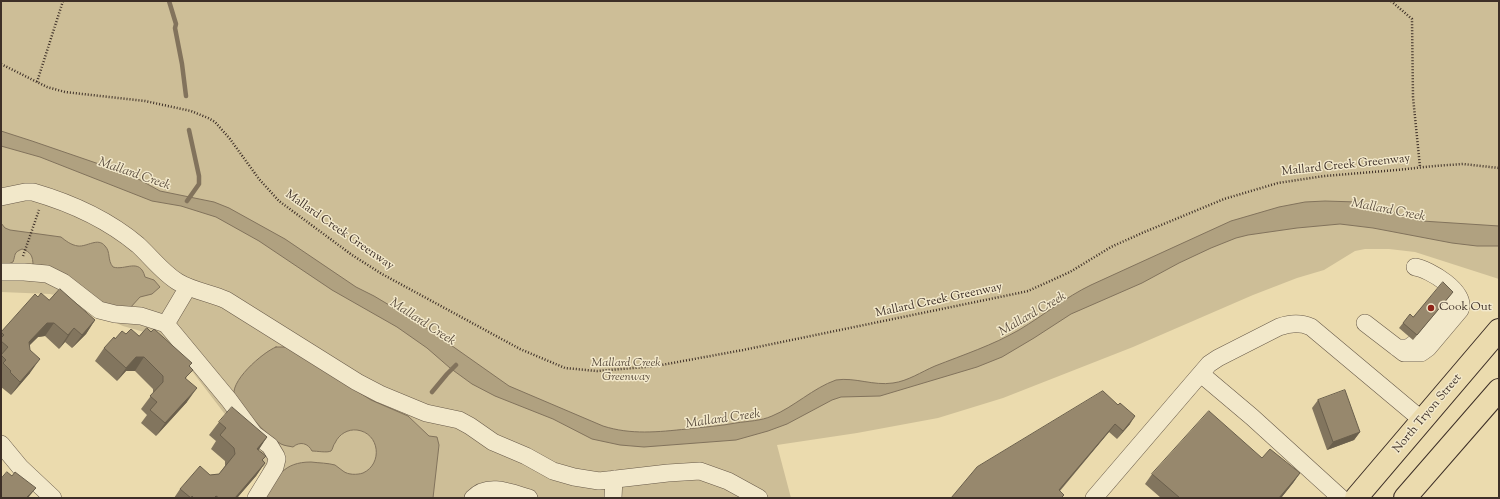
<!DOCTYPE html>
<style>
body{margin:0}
#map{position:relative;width:1500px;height:499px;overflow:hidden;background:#ebdbae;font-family:"Sorts Mill Goudy",serif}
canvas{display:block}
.frame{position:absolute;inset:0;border:2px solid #3d2f27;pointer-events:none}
</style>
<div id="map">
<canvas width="1500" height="499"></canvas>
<div class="frame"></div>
</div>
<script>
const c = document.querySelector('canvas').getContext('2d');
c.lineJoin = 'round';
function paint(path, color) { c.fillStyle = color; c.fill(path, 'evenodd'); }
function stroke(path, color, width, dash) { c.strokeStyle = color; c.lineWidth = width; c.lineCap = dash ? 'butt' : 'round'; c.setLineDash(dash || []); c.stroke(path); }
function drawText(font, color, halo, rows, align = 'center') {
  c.font = font + ' "Sorts Mill Goudy",serif'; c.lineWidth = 3; c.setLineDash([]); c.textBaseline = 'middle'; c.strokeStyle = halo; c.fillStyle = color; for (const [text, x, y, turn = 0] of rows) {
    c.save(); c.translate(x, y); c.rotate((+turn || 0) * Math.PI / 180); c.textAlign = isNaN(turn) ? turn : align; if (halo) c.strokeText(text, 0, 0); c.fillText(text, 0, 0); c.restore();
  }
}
paint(new Path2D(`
 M1,1H1499V279L1415,252L1389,249H1365L1355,251L1324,270L1297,278L1253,295L1133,347L1003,398L938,418L857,433L777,445L791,498H248L257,484L262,473L264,463L260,449L224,413L185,362L144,332L123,326L92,312L67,298L50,294L1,292Z`), '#cdbe97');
const water = new Path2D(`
 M1,131L32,141L131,175L160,191L214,202L229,208L285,239L356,287L374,296L421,324L509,386L603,426C631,435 658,432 687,429C704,427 720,426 736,423C748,421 761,421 772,416C794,407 813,388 836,380C855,377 873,386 893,383C908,381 921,372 935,366C963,355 993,345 1019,330C1044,315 1066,297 1091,285L1231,221L1279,207L1305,202L1325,201L1357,202L1378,207L1422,221L1499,226V246H1477L1452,243L1373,228L1340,224L1297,228L1248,235L1236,238L1211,248L1179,263L1142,283L1071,314L1034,338L1002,357L977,367L880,396L841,397L832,400L787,424L768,431L736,440L644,447L620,445L592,439L553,419L495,396L472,384L450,368L427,348L397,327L332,290L259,241L216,217L181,206L152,201L40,157L1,146Z
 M1,223L5,228L10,230L61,237C66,241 71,245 78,246C87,247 98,237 105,246C111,252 107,260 113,267C125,271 140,257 145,277L154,280L160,287L152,294L140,297L130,308L112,307L33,266C33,256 31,252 22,249C13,253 16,254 13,262L1,267Z
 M276,347H288L371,400L408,416L429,436L437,437L439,445L433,498H263C277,477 283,462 311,462C319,463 328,463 335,465C338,467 340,469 343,471C348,475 357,475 363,473C383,464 380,433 357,430C348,429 339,434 335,443C333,445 333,449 331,451C327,453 317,451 312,451C308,443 300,441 293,447C289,446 285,446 281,444C264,435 248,412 235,398C227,383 263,352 276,347Z`);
paint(water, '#b0a180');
stroke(water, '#82735c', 1);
stroke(new Path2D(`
 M169,1L176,24L175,28L182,64L186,96
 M187,201L199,184V176L189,130
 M432,392L447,374L456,365`), '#82735c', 4.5);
const minor = new Path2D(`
 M1,197L25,192H33C71,203 107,219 138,245C151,257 163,273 178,282C193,291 211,293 226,300L357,382L380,394L426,413L459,420L470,426L493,442L526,456L553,471L574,477L599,481L668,473L700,471L728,481L759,498
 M1,272H24L47,274L63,282L99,310L115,314L141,316L166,324L229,400L254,434L270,446L276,456L277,459L275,467L256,498
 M1365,323L1404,353H1421L1428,348L1460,310C1468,292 1429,269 1415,267
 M166,324L188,287
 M1397,348H1408L1415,343L1452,303L1454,298
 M1201,374L1252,417L1341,498
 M1,444L20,467L53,498
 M473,498C488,482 512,493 529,498
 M613,498L614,479
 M1094,498L1209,364L1218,358L1279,327C1290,323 1300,322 1311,327L1422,420`);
const major = new Path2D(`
 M1356,498L1499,330
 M1405,498L1499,390`);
stroke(minor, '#685a49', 18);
stroke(major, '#3d2f27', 24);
stroke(new Path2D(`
 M1391,1L1412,19L1413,97L1420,167
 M1,64L47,87L65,92L145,101L191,111L208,118L215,122L230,139L259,179L279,201L352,255L382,274L520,349L565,368L597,371L656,366L743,350L1019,293L1028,291L1070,272L1111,247L1142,233L1224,199L1278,183L1324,176L1397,170L1434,166L1463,164L1499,168
 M37,82L63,1
 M23,256L39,210`), '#3d2f27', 2.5, [1, 2]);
stroke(minor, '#f2e8ca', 17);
stroke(major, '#ebdbae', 22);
paint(new Path2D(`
 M1453,292L1449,297L1413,340L1399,328L1403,323Z
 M38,297L49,300L95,320L86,334L72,348L65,342L59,349L45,336L38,337L29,345L30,373L11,395L1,387V332Z
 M126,334L139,336L189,367L186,379L187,402L156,436L141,423L147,415L141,409L153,393V389L135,371H126L117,381L95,361L104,348L115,339Z
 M1103,391L1130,424L1117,439L1109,432L1060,491L1064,495L1062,498H951Z
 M1318,400L1360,432L1354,440L1327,450L1312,408Z
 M219,422L267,437L258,450L263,460L265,463L256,476L237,498H174L180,489L210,475L219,474L225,466V461L211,449L216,441L209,435Z
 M1262,458L1300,473L1293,483L1281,498H1161L1145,484L1152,474Z`), '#82755e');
paint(new Path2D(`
 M95,320L86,334L72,348L82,335Z
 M47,323H54L45,336L38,337L20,355L29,342Z
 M74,328L65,342L59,349L68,335Z
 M136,357H144L135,371H126L117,381L126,368Z
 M40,359L30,373L11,395L20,382Z
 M197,388L187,402L156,436L165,423Z
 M1135,416L1130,424L1117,439L1123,431Z
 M1115,424L1109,432L1053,498L1059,490Z
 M1360,432L1354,440L1327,450L1333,442Z
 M267,437L258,451L257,449Z
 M265,463L256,476L237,498H235Z
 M1300,473L1293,483L1281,498H1279Z
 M36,488L28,498H26Z`), '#6a5f4c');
const building = new Path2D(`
 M1443,282L1453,292L1417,335L1403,323L1410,314L1413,317Z
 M60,289L95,320L82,335L74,328L68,335L54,323H47L29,342L30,350L40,359L20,382L10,372L11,371L3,363L6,360L1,355L8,347L1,341V338L4,335L1,332L35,294L38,297L41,293L49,300Z
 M147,328L151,332L154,329L192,363L189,366L193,370L185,378L197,388L165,423L150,410L157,402L150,396L163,382V376L144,357H136L126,368L104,348L114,337L115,339L122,331L126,334L131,329L139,336Z
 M1345,390L1360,432L1333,442L1318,400Z
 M1103,391L1118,405L1120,403L1135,416L1123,431L1115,424L1059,490L1064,495L1061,498H951L977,467Z
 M232,407L267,437L257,449L266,456L262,460L265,463L235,498H219L216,496L214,498H194L192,496L191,498L180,489L200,466L210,475L219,474L235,454L234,448L220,435L226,428L219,422Z
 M1209,411L1262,458L1270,449L1300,473L1279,498H1180L1152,474Z
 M7,472L12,476L15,472L36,488L26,498H1V479Z`);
paint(building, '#97886d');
stroke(building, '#6a5f4c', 1);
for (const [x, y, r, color] of [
 [1431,308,4,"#8f2418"]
]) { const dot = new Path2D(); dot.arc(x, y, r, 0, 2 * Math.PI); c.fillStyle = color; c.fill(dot); stroke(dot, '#f2e8ca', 1.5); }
drawText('12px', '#3d2f27', '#f2e8ca', [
 ["Mallard Creek Greenway",1346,166,-6],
 ["Mallard Creek Greenway",339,231,35],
 ["Mallard Creek Greenway",939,301,-12],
 ["North Tryon Street",1428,414,-50]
]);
drawText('12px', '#3d2f27', '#f2e8ca', [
 ["Cook Out",1439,308]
], 'left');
drawText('italic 12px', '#5a4c3d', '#f2e8ca', [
 ["Mallard Creek",626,364],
 ["Greenway",626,378]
]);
drawText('italic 13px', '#5a4c3d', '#f2e8ca', [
 ["Mallard Creek",134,175,19],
 ["Mallard Creek",1388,211,11],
 ["Mallard Creek",1033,315,-30],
 ["Mallard Creek",422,323,33],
 ["Mallard Creek",723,420,-8]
]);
</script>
